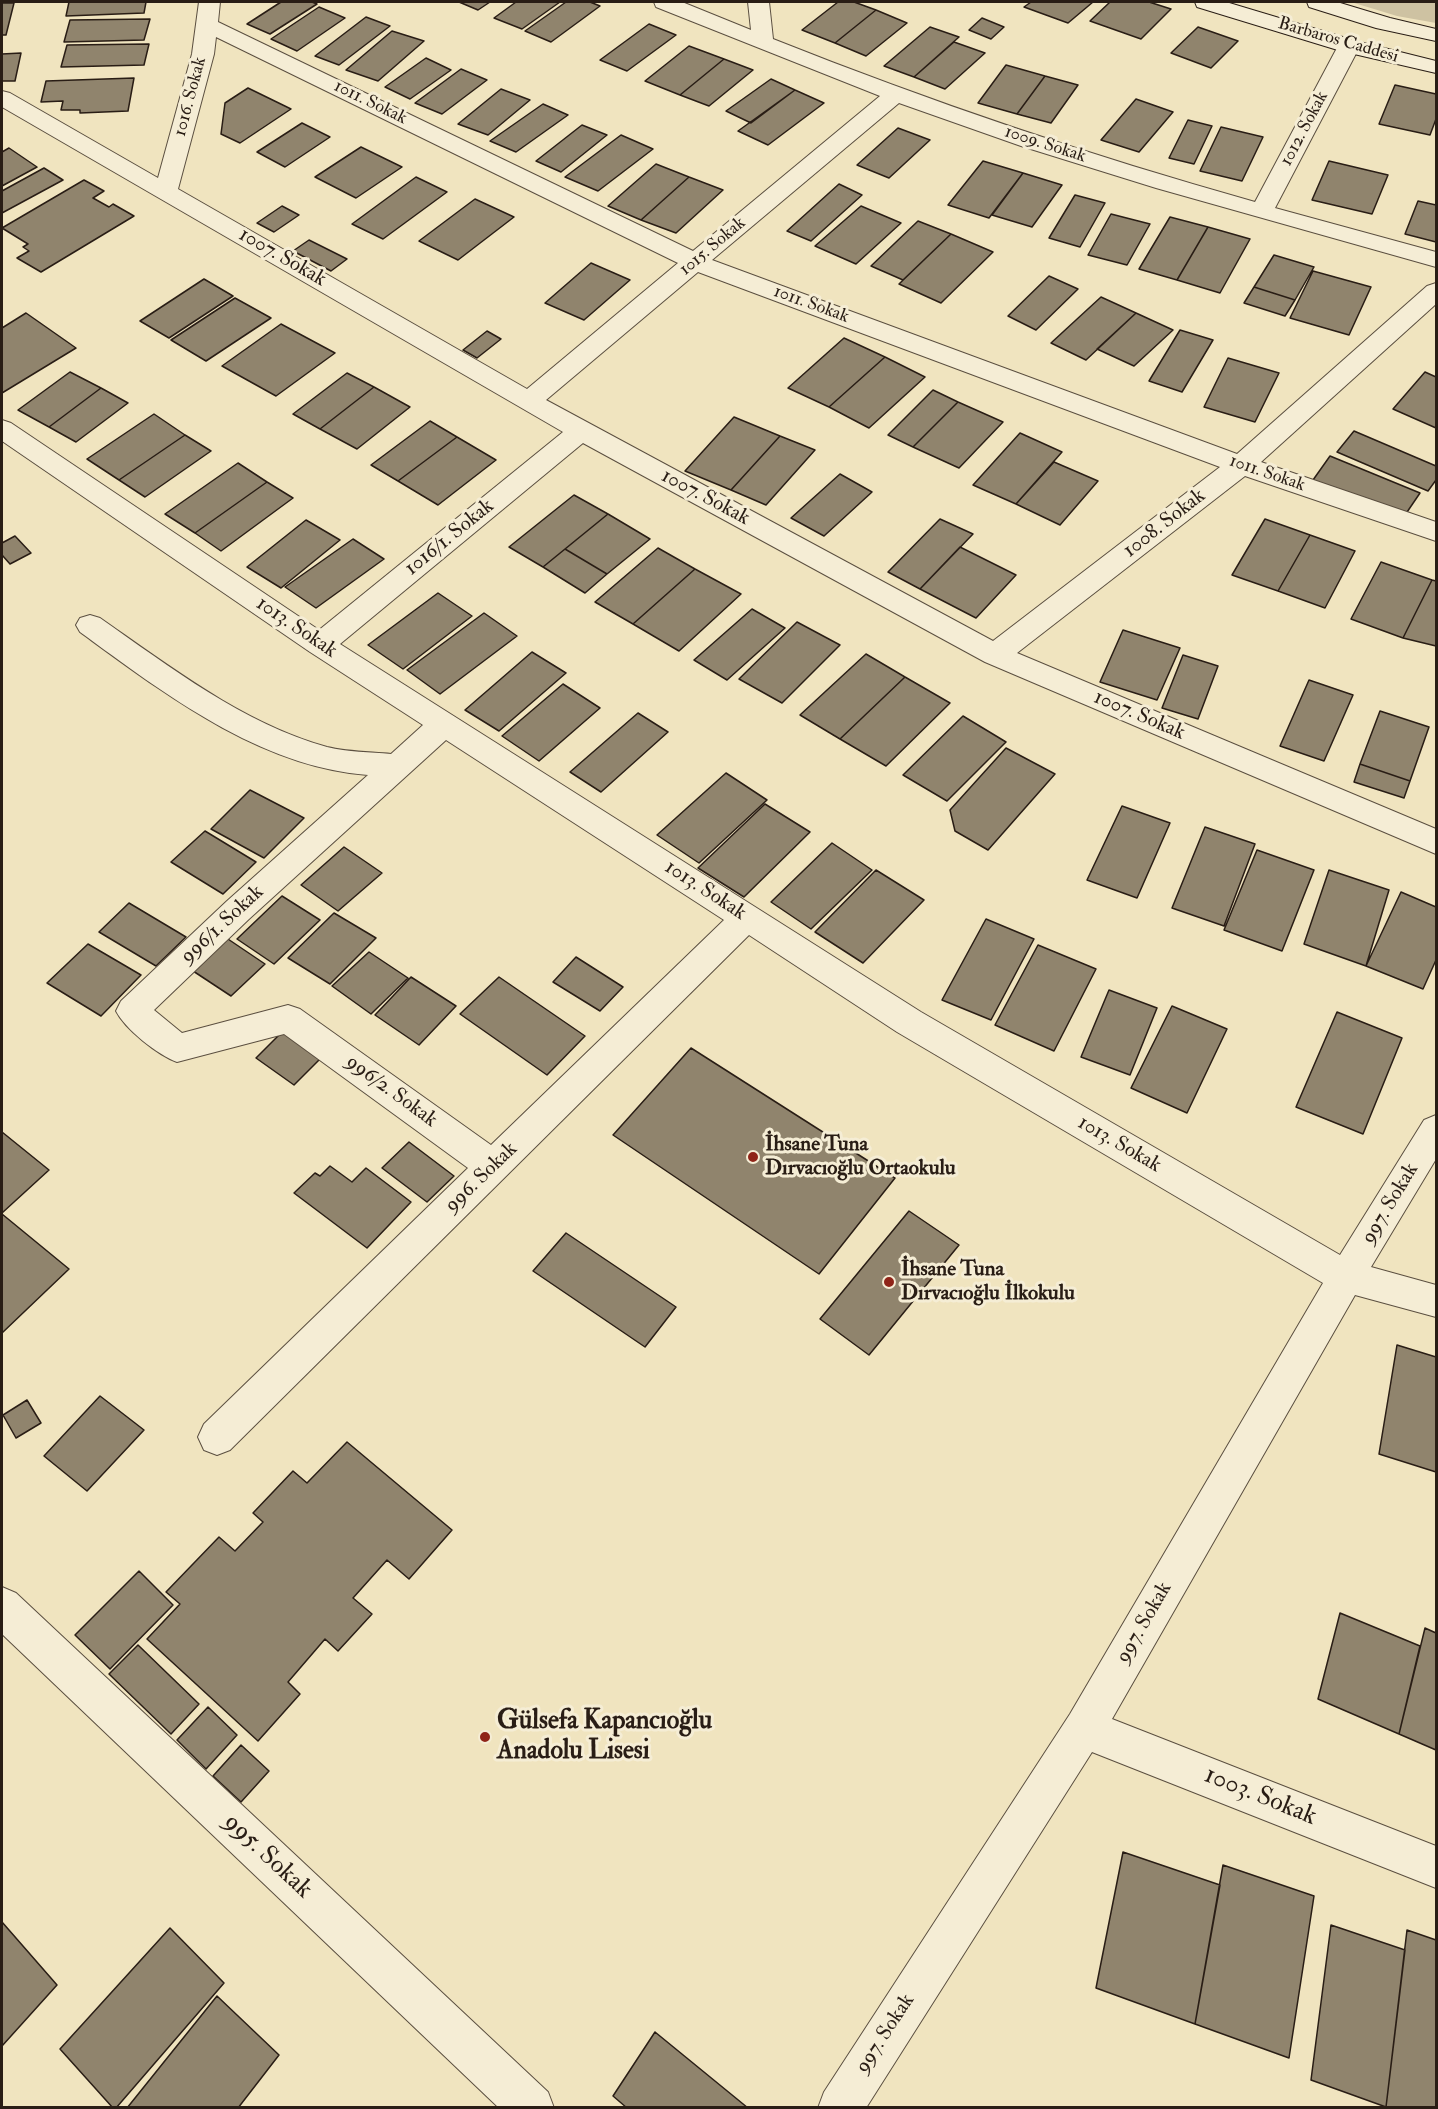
<!DOCTYPE html>
<meta charset="utf-8">
<style>
body{margin:0}
#map{position:relative;width:1438px;height:2109px;overflow:hidden;background:#f0e4bf;font-family:"IM FELL Double Pica",serif}
canvas{display:block}
.frame{position:absolute;inset:0;border:3px solid #291d15;pointer-events:none}
</style>
<div id="map">
<canvas width="1438" height="2109"></canvas>
<div class="frame"></div>
</div>
<script>
const c = document.querySelector('canvas').getContext('2d');
c.lineJoin = 'round';
function paint(path, color) { c.fillStyle = color; c.fill(path, 'evenodd'); }
function stroke(path, color, width, dash) { c.strokeStyle = color; c.lineWidth = width; c.lineCap = dash ? 'butt' : 'round'; c.setLineDash(dash || []); c.stroke(path); }
function drawText(font, color, halo, rows, align = 'center') {
  c.font = font + ' "IM FELL Double Pica",serif'; c.lineWidth = 6; c.setLineDash([]); c.textBaseline = 'middle'; c.strokeStyle = halo; c.fillStyle = color; for (const [text, x, y, turn = 0] of rows) {
    c.save(); c.translate(x, y); c.rotate((+turn || 0) * Math.PI / 180); c.textAlign = isNaN(turn) ? turn : align; if (halo) c.strokeText(text, 0, 0); c.fillText(text, 0, 0); c.restore();
  }
}
paint(new Path2D(`
 M1351,2H1436V23L1397,16Z`), '#cec2a2');
const building = new Path2D(`
 M69,2H146L144,13L66,16Z
 M281,2H312L317,4L270,34L247,24Z
 M459,2H490L478,10Z
 M516,2H560L522,29L494,18Z
 M566,2H590L600,6L551,42L525,31Z
 M838,2H854L876,10L835,43L802,30Z
 M1031,2H1093L1068,23L1024,7Z
 M1110,2H1149L1171,9L1141,39L1090,21Z
 M2,3H14L6,35H2Z
 M319,7L345,18L297,51L271,39Z
 M876,10L907,23L866,56L835,43Z
 M366,17L390,26L339,65L315,56Z
 M982,18L1004,27L991,39L969,30Z
 M150,19L144,40L64,42L70,20Z
 M649,24L676,35L627,71L600,60Z
 M930,27L959,37L914,77L884,66Z
 M1198,27L1238,41L1211,68L1171,53Z
 M392,31L424,41L378,81L346,70Z
 M954,42L985,53L945,89L914,77Z
 M149,44L144,65L61,67L67,45Z
 M689,46L724,59L680,95L645,81Z
 M21,53L15,81H2V54Z
 M426,58L451,70L410,99L385,87Z
 M724,59L753,70L709,106L680,95Z
 M1006,65L1045,76L1017,114L978,103Z
 M461,69L487,80L442,114L415,103Z
 M1045,76L1078,85L1051,123L1017,114Z
 M134,78L128,111L80,113V110H61L63,101L41,102L46,81Z
 M771,79L795,90L751,123L726,111Z
 M1395,85L1436,94V119L1430,135L1379,124Z
 M248,88L291,109L240,143L221,134L225,103Z
 M501,89L530,100L488,135L458,124Z
 M795,90L824,103L768,145L738,131Z
 M1136,99L1173,112L1139,152L1101,140Z
 M543,104L568,115L516,152L490,141Z
 M1188,120L1212,126L1194,164L1169,158Z
 M302,123L330,137L285,167L257,152Z
 M582,125L607,135L561,172L536,161Z
 M1221,127L1263,137L1242,181L1200,171Z
 M898,128L930,140L889,178L857,165Z
 M621,135L653,149L598,191L565,177Z
 M361,147L402,167L356,198L315,177Z
 M9,148L37,167L2,186V152Z
 M983,161L1023,173L989,218L948,205Z
 M1329,161L1388,175L1372,214L1312,200Z
 M656,164L689,177L641,220L608,206Z
 M44,168L63,180L2,213V191Z
 M1023,173L1062,185L1032,227L992,215Z
 M416,177L447,192L383,239L352,224Z
 M689,177L723,190L676,233L641,220Z
 M84,180L104,191L93,198L109,207L113,204L134,216L41,272L17,258L29,251L23,247L28,244L2,228Z
 M839,184L862,195L811,241L787,231Z
 M1075,195L1105,203L1080,247L1049,238Z
 M475,199L514,217L458,260L419,241Z
 M1418,201L1436,205V242L1405,234Z
 M282,206L299,215L274,232L257,223Z
 M861,206L901,223L856,264L815,246Z
 M1111,214L1150,224L1127,265L1088,255Z
 M1170,217L1208,227L1177,280L1139,269Z
 M918,221L951,234L903,280L871,266Z
 M1208,227L1250,239L1220,293L1177,280Z
 M951,234L993,252L941,303L899,284Z
 M309,240L347,259L331,271L293,251Z
 M1274,255L1314,267L1295,300L1254,287Z
 M591,263L630,280L584,320L545,303Z
 M1313,271L1371,287L1349,335L1290,318Z
 M1049,276L1078,289L1036,330L1008,316Z
 M204,279L233,296L169,338L140,321Z
 M1254,287L1295,300L1285,316L1244,303Z
 M1101,297L1136,313L1086,360L1051,343Z
 M235,298L271,318L206,361L171,340Z
 M26,313L76,348L2,393V328Z
 M1136,313L1173,330L1134,366L1097,349Z
 M281,324L335,353L276,396L222,366Z
 M1180,330L1213,340L1182,392L1149,381Z
 M487,331L501,339L477,358L463,350Z
 M844,338L885,357L829,407L788,388Z
 M885,357L925,377L869,428L829,407Z
 M1228,358L1279,373L1255,422L1204,407Z
 M70,372L101,388L49,427L18,410Z
 M1425,372L1436,377V428L1393,409Z
 M347,373L374,387L320,429L293,414Z
 M374,387L410,407L357,449L320,429Z
 M101,388L128,403L76,442L49,427Z
 M933,390L958,402L913,447L888,435Z
 M958,402L1003,422L959,468L913,447Z
 M154,414L185,435L119,480L87,459Z
 M734,417L780,436L731,490L685,471Z
 M430,421L457,437L398,481L371,465Z
 M1354,431L1436,466V480L1428,491L1337,452Z
 M1020,433L1062,452L1016,504L973,485Z
 M185,435L211,451L145,497L119,480Z
 M780,436L815,450L766,505L731,490Z
 M457,437L496,460L438,505L398,481Z
 M1330,456L1420,493L1403,518L1313,480Z
 M1054,462L1098,481L1060,525L1016,504Z
 M238,463L267,482L195,533L165,514Z
 M840,474L872,492L824,536L791,518Z
 M267,482L293,498L221,551L195,533Z
 M574,495L608,514L543,567L509,547Z
 M608,514L650,539L607,574L565,549Z
 M940,519L973,534L920,589L888,572Z
 M1265,519L1310,535L1278,591L1232,575Z
 M306,520L340,540L281,588L247,567Z
 M1310,535L1355,551L1325,608L1278,591Z
 M15,536L31,553L10,564L2,555V543Z
 M353,539L384,559L316,608L285,587Z
 M960,547L1016,575L976,618L920,589Z
 M658,548L695,569L633,624L595,602Z
 M565,549L607,574L585,593L543,567Z
 M1381,562L1432,580L1403,638L1351,619Z
 M695,569L741,594L679,651L633,624Z
 M1432,580L1436,581V646L1403,638Z
 M438,593L472,616L403,669L368,645Z
 M752,609L785,628L727,680L694,660Z
 M484,613L517,636L440,694L407,670Z
 M797,622L840,645L782,703L739,679Z
 M1123,630L1180,648L1157,700L1100,682Z
 M532,652L566,673L499,731L465,710Z
 M866,654L905,677L840,739L800,715Z
 M1183,655L1218,666L1198,719L1162,708Z
 M905,677L950,703L886,766L840,739Z
 M1309,680L1353,695L1324,761L1280,746Z
 M563,684L600,708L539,761L502,736Z
 M1380,711L1429,727L1410,781L1360,764Z
 M638,713L668,732L601,792L570,772Z
 M963,716L1006,742L947,801L903,775Z
 M1006,748L1055,774L988,850L955,831L950,810Z
 M1360,764L1410,781L1404,798L1354,782Z
 M726,773L767,800L699,863L657,835Z
 M250,790L304,818L264,858L211,829Z
 M765,804L810,832L744,897L698,868Z
 M1122,806L1170,823L1137,898L1087,880Z
 M1205,827L1255,844L1224,926L1172,908Z
 M205,831L256,862L223,894L171,862Z
 M832,843L872,870L811,929L771,902Z
 M344,847L382,873L338,911L301,885Z
 M1257,850L1314,870L1282,951L1224,930Z
 M876,870L924,900L863,963L815,932Z
 M1329,870L1389,890L1366,966L1304,944Z
 M1401,892L1436,907V960L1423,989L1366,966Z
 M282,896L320,920L274,964L237,939Z
 M129,903L186,937L156,966L99,932Z
 M334,913L376,938L330,984L288,958Z
 M986,919L1034,939L991,1020L942,1000Z
 M222,935L265,964L231,996L187,967Z
 M88,944L141,975L101,1016L47,983Z
 M1038,945L1096,969L1054,1051L995,1025Z
 M369,952L408,978L371,1014L332,986Z
 M576,957L623,987L600,1011L553,982Z
 M411,977L456,1006L419,1045L375,1015Z
 M499,977L585,1036L547,1075L460,1014Z
 M1109,990L1157,1008L1130,1075L1081,1057Z
 M1172,1006L1227,1029L1187,1113L1131,1088Z
 M1337,1012L1402,1038L1363,1134L1296,1107Z
 M289,1025L328,1051L294,1085L256,1058Z
 M691,1048L895,1178L819,1274L613,1135Z
 M2,1132L49,1170L2,1213Z
 M409,1142L454,1176L427,1202L382,1168Z
 M330,1166L352,1182L366,1168L411,1202L367,1248L294,1193L315,1173L320,1176Z
 M909,1211L959,1245L869,1355L820,1319Z
 M2,1214L69,1269L2,1333Z
 M566,1233L676,1307L645,1347L533,1271Z
 M1397,1345L1436,1357V1472L1379,1454Z
 M100,1396L144,1430L87,1491L44,1456Z
 M27,1400L41,1423L16,1438L3,1415Z
 M347,1442L452,1530L409,1579L387,1560L353,1598L372,1614L338,1651L325,1639L288,1682L300,1694L258,1741L147,1639L180,1604L166,1592L219,1537L235,1551L263,1522L253,1513L293,1471L307,1483Z
 M139,1571L173,1605L110,1669L75,1635Z
 M1340,1613L1420,1646L1399,1734L1318,1699Z
 M1425,1628L1436,1633V1750L1399,1734Z
 M138,1645L199,1704L171,1734L109,1674Z
 M208,1707L237,1735L206,1769L177,1740Z
 M241,1745L269,1771L241,1802L213,1776Z
 M1123,1852L1220,1885L1195,2024L1096,1988Z
 M1223,1865L1314,1896L1289,2058L1195,2024Z
 M2,1922L57,1985L2,2046Z
 M1331,1925L1405,1950L1386,2107L1311,2080Z
 M170,1928L224,1983L116,2108H113L60,2049Z
 M1407,1930L1436,1940V2108L1386,2107Z
 M217,1996L279,2055L238,2108H127Z
 M655,2032L748,2108H627L613,2096Z`);
paint(building, '#90846d');
stroke(building, '#291d15', 1.5);
const minor = new Path2D(`
 M199,2H220L218,22L693,251L880,96L656,7L654,2H682L751,30L748,2H769L773,39C931,102 1091,156 1255,202L1338,46L1341,41L1349,39L1357,41L1360,46L1275,208L1436,252V267L1156,188L1021,146L899,103L712,260L1237,454L1427,286L1436,283V304L1261,462L1436,522V541L1245,476L1017,653L1436,829V854L985,662L583,443L340,644L921,1012L1340,1255L1424,1120L1436,1115V1159L1371,1267L1436,1285V1317L1355,1295L1112,1719L1436,1846V1888L1092,1752L866,2108H818L824,2092L1070,1714L1323,1283L897,1032L749,935L230,1450L217,1455L204,1450L198,1437L204,1424L468,1168L284,1034L177,1062C158,1055 125,1029 116,1011L121,1001L227,901L368,775C260,767 165,694 80,632L76,625L80,618L90,615L100,618C170,667 244,724 327,747C348,752 370,752 391,754L423,725L310,652L2,441V420L11,423L319,630L563,432L2,107V91L10,93L158,178L192,54ZM216,37L678,263L527,389L178,189L214,54ZM698,272L1220,467L993,641L546,400ZM446,740L724,920L491,1145L300,1009L288,1005L182,1033L154,1010L249,919Z
 M2,1587L16,1593L548,2092L554,2108H499L2,1634Z`);
const secondary = new Path2D(`
 M1195,2H1226L1356,41L1436,61V73L1341,51L1197,7Z
 M1307,2H1337L1390,18L1436,29V41L1376,28L1309,7Z`);
stroke(minor, '#5b4f40', 2);
stroke(secondary, '#291d15', 2);
paint(minor, '#f5edd5');
paint(secondary, '#f5edd5');
for (const [x, y, r, color] of [
 [753,1157,6,"#8f2418"],
 [889,1282,6,"#8f2418"],
 [485,1737,6,"#8f2418"]
]) { const dot = new Path2D(); dot.arc(x, y, r, 0, 2 * Math.PI); c.fillStyle = color; c.fill(dot); stroke(dot, '#f5edd5', 2); }
drawText('18px', '#291d15', '#f5edd5', [
 ["Barbaros Caddesi",1338,41,16],
 ["1016. Sokak",191,97,-75],
 ["1011. Sokak",370,103,26],
 ["1012. Sokak",1305,129,-62],
 ["1009. Sokak",1045,145,18],
 ["1015. Sokak",713,247,-40],
 ["1011. Sokak",811,305,20],
 ["1011. Sokak",1267,474,19]
]);
drawText('21px', '#291d15', '#f5edd5', [
 ["1007. Sokak",282,258,30],
 ["1007. Sokak",705,498,28],
 ["1008. Sokak",1165,524,-38],
 ["1016/1. Sokak",450,538,-39],
 ["1013. Sokak",296,628,34],
 ["1007. Sokak",1139,716,23],
 ["1013. Sokak",705,891,33],
 ["996/1. Sokak",223,925,-43],
 ["996/2. Sokak",391,1092,36],
 ["1013. Sokak",1119,1145,30],
 ["996. Sokak",482,1178,-44],
 ["997. Sokak",1391,1204,-59],
 ["997. Sokak",1145,1623,-60],
 ["997. Sokak",886,2034,-57]
]);
drawText('bold 21px', '#291d15', '#f5edd5', [
 ["İhsane Tuna",765,1145],
 ["Dırvacıoğlu Ortaokulu",765,1169],
 ["İhsane Tuna",901,1270],
 ["Dırvacıoğlu İlkokulu",901,1294]
], 'left');
drawText('bold 26px', '#291d15', '#f5edd5', [
 ["Gülsefa Kapancıoğlu",497,1722],
 ["Anadolu Lisesi",497,1752]
], 'left');
drawText('26px', '#291d15', '#f5edd5', [
 ["1003. Sokak",1260,1797,22],
 ["995. Sokak",267,1857,43]
]);
</script>
